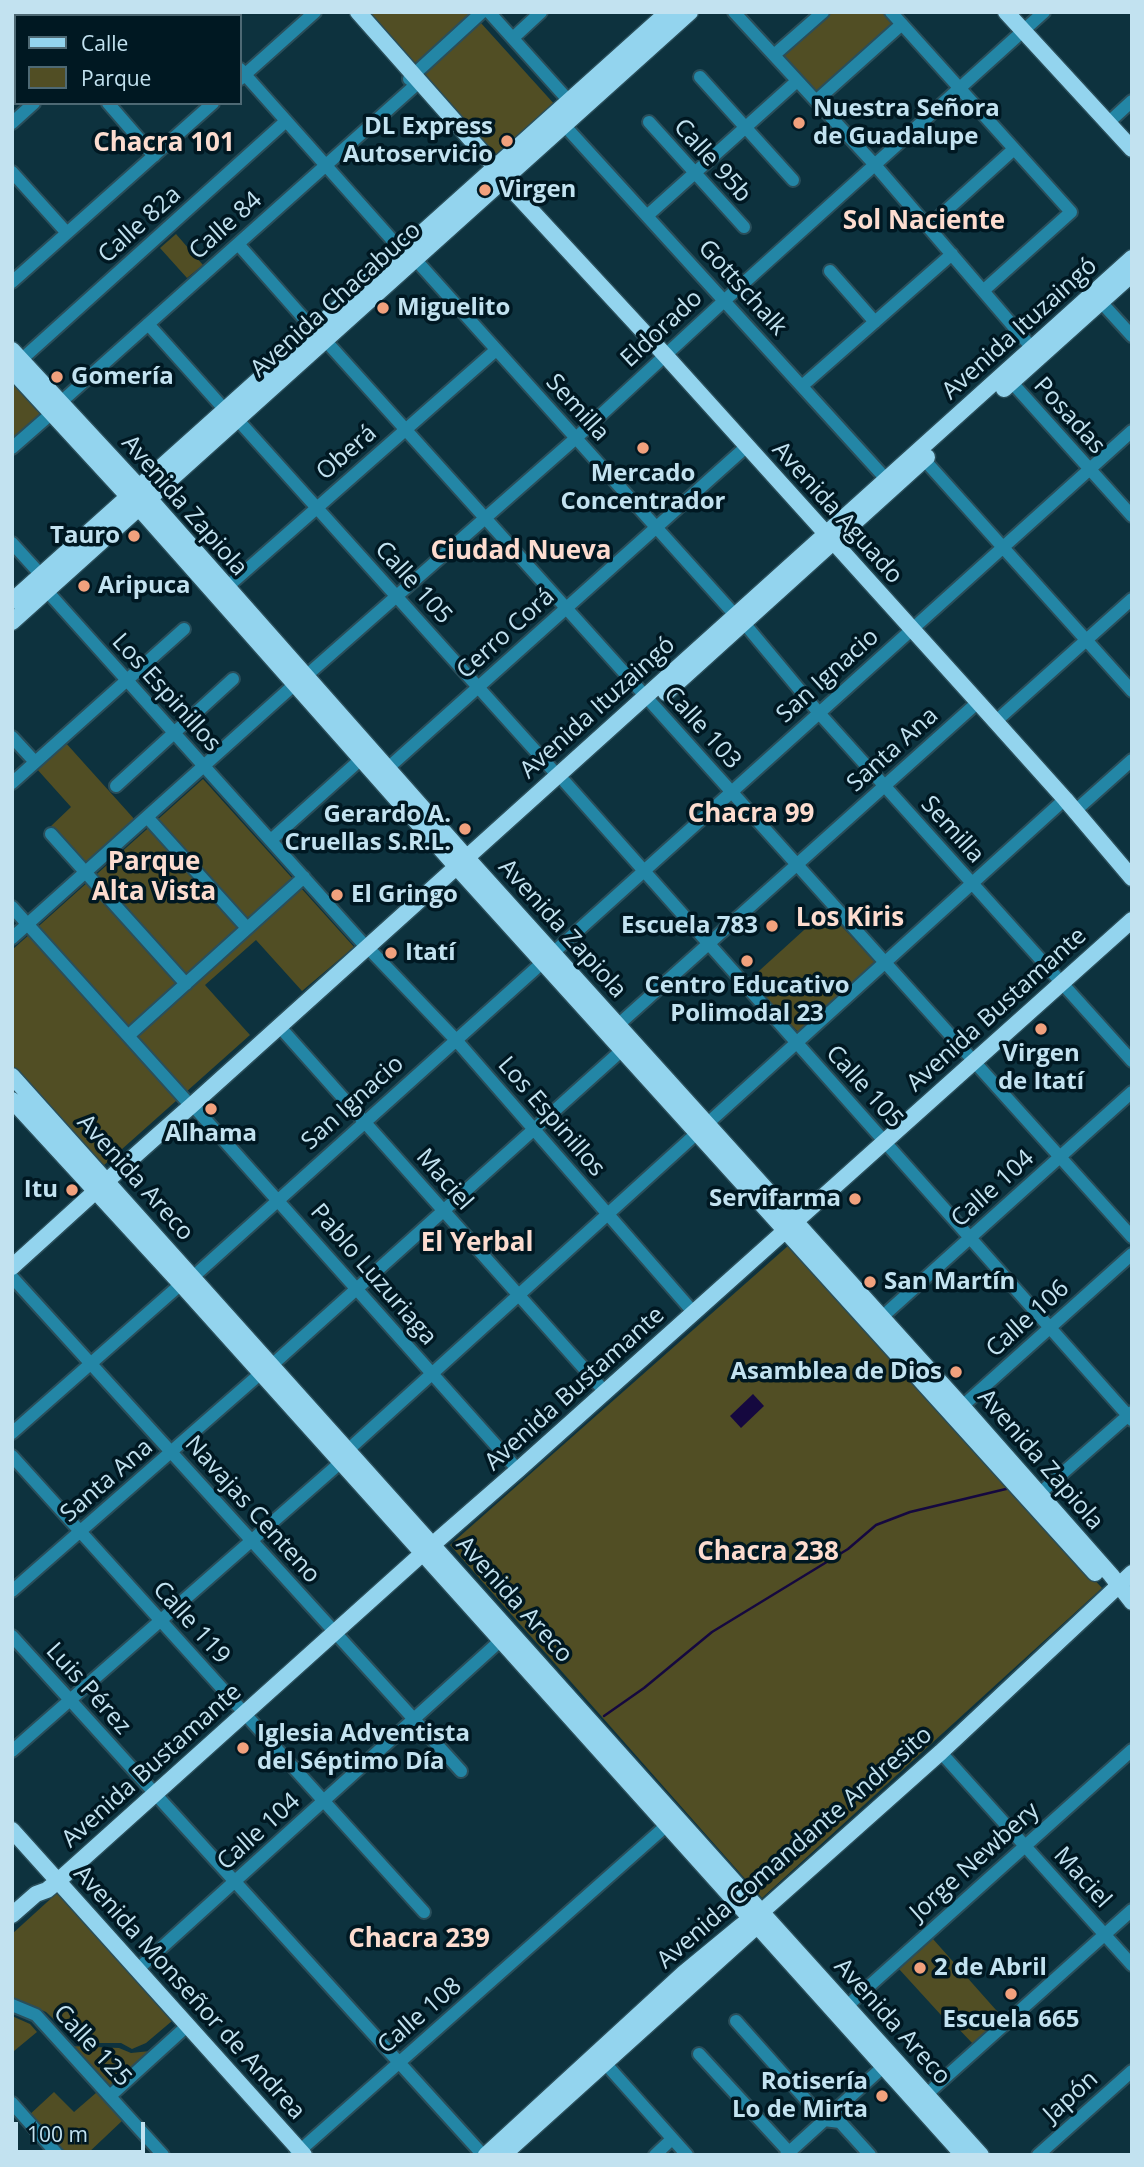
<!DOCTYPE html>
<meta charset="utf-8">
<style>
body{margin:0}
#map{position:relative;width:1144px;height:2167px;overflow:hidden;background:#0d323e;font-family:"Open Sans",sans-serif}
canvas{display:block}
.frame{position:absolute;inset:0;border:14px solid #c2e2f0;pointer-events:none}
.legend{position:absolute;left:14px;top:14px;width:228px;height:91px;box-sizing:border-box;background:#001822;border:2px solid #4e6974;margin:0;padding:9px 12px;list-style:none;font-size:21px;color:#c2e2f0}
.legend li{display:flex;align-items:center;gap:14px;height:35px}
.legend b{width:35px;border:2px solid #4e6974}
.scale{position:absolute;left:14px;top:2122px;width:131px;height:32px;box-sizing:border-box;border:4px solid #c2e2f0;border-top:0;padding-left:9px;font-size:21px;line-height:24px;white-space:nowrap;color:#c2e2f0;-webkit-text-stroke:5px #001822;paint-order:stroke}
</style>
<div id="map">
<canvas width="1144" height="2167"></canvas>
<div class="frame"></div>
<ul class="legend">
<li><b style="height:9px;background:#93d4ee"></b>Calle</li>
<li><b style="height:19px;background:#514e24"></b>Parque</li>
</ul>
<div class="scale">100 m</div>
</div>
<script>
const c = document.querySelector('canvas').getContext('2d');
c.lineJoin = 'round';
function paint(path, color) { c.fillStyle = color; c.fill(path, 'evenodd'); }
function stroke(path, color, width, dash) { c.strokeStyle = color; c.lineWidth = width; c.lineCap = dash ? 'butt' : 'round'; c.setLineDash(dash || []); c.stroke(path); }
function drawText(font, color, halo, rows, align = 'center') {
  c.font = font + ' "Open Sans",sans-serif'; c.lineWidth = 7; c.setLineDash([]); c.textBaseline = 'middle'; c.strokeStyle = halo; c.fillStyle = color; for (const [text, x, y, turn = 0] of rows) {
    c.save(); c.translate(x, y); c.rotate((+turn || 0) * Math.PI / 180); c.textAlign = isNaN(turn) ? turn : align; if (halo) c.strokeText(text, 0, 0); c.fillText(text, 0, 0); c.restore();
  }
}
paint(new Path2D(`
 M368,12H471L556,106L499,158Z
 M829,12H885L895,23L813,97L778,58Z
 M176,234L203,265L187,278L160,248Z
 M12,379L43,413L12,440Z
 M65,742L136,821L86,867L50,827L71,807L36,768Z
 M203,779L354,947L302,991L256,940L205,985L250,1035L103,1166L12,1065V950Z
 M826,910L877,963L799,1033L749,980Z
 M789,1245L1102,1588L762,1898L450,1545Z
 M57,1893L172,2021L146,2043L132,2049L121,2043H79L46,2012L12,1997V1934Z
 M933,1939L1004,2019L974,2045L954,2024L951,2026L899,1969Z
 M12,2016L30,2024L37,2032L14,2051L12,2049Z
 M69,2046L119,2048L131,2053L160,2050L105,2098L123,2120L86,2155H61L27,2117L54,2092L74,2112L104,2086Z`), '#514e24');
paint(new Path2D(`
 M753,1394L764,1406L741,1428L730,1416Z`), '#15083f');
stroke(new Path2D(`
 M604,1716L644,1688L712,1632L848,1549L876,1525L910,1512L1010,1488`), '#15083f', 2.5);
const minor = new Path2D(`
 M27,12L30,16
 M190,12L193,16
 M489,12L569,101
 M734,12L875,165L1038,355
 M891,12L1071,212L983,291
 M132,16L136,12
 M513,38L541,12
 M774,55L823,12
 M240,69L402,251
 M700,77L793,180
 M240,79L315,12
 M409,79L482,12
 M816,101L902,24
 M108,103L154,156
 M649,122L744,227
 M12,123L34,103
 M1108,123L1132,101
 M565,126L886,479
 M12,172L67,233
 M648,215L797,81
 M928,227L1014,149
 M238,244L314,330
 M415,259L735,615
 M830,271L875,322
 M12,282L213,103
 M1101,302L1132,336
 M148,324L225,410
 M325,340L1132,1237
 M21,360L286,121
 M1006,376L1132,516
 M802,386L952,254
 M61,402L419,82
 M237,419L558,776
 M12,448L52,413
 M920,455L1132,691
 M12,543L41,575
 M226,588L496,350
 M47,591L367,948
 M744,623L819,713L1132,1061
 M306,676L576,438L725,300L1044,12
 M995,722L1132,599
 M12,737L35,762
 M388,768L747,446
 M565,782L1132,1420
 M12,783L184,629
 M116,786L233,679
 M1075,811L1132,760
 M147,817L247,928
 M51,834L186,984
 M271,840L361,759
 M12,907L191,1106
 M12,938L295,684
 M373,953L456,1040L694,1313
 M553,953L1132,431
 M618,1025L978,702
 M279,1026L605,1392
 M128,1036L304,877
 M196,1109L518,1470
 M707,1124L1065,799
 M12,1277L461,1771
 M193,1277L543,962
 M882,1317L1132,1092
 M272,1365L622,1050
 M957,1411L1132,1254
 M12,1433L181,1284
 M348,1450L697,1133
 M12,1456L424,1912
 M1039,1494L1132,1412
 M12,1591L261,1373
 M12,1636L483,2155
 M12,1751L341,1462
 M945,1757L1132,1965
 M138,1969L501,1640
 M12,2005L36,2015L163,2155
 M847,2006L1132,1750
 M736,2021L824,2120L840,2122L870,2155
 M699,2054L789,2152V2155
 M605,2063L687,2155
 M927,2094L1132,1910
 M110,2096L188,2025
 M12,2103L58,2155
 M296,2154L667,1825
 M655,2155L672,2139
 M786,2155L884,2066
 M1038,2155L1132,2071`);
const major = new Path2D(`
 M358,12L496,168L504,181L665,355L978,702L1065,799L1132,878
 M1006,12L1132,149
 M12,350L139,487L467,858L962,1406L1111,1575L1132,1602
 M12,370L139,508L462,873L1095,1573
 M1004,389L1132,274
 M12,601L668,12
 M12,622L690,12
 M666,693L927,457
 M12,1076L766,1917L981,2155
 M12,1100L181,1284L963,2155
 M12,1267C72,1213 130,1159 191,1106L1132,258
 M12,1830L304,2155
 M12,1915L36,1894L47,1890L58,1881L423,1553L518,1470L1132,920
 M486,2155L684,1973L741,1926L767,1907L941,1752L1132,1573
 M503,2155L759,1924`);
stroke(minor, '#2a4e5a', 16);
stroke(major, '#2a4e5a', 19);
stroke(minor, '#2386a6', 12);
stroke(major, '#93d4ee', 16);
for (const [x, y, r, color] of [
 [799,123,7,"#f1a17d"],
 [507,141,7,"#f1a17d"],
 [485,190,7,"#f1a17d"],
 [383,308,7,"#f1a17d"],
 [57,377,7,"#f1a17d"],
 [643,448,7,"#f1a17d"],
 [134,536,7,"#f1a17d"],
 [84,586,7,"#f1a17d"],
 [465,829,7,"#f1a17d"],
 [337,895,7,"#f1a17d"],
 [772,926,7,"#f1a17d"],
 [391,953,7,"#f1a17d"],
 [747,961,7,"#f1a17d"],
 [1041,1029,7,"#f1a17d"],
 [211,1109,7,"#f1a17d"],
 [72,1190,7,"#f1a17d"],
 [855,1199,7,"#f1a17d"],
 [870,1282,7,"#f1a17d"],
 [956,1372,7,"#f1a17d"],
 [243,1748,7,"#f1a17d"],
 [920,1968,7,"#f1a17d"],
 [1011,1994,7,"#f1a17d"],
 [882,2096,7,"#f1a17d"]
]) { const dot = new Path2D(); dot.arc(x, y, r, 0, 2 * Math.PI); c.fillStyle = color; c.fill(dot); stroke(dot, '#001822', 2.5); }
drawText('bold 24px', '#c2e2f0', '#001822', [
 ["Nuestra Señora",813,109],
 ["de Guadalupe",813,137],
 ["DL Express",493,127,"right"],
 ["Autoservicio",493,155,"right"],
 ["Virgen",499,190],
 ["Miguelito",397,308],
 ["Gomería",71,377],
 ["Mercado",643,474,"center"],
 ["Concentrador",643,502,"center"],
 ["Tauro",120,536,"right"],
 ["Aripuca",98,586],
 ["Gerardo A.",451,815,"right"],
 ["Cruellas S.R.L.",451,843,"right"],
 ["El Gringo",351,895],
 ["Escuela 783",758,926,"right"],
 ["Itatí",405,953],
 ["Centro Educativo",747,986,"center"],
 ["Polimodal 23",747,1014,"center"],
 ["Virgen",1041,1054,"center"],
 ["de Itatí",1041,1082,"center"],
 ["Alhama",211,1134,"center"],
 ["Itu",58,1190,"right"],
 ["Servifarma",841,1199,"right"],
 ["San Martín",884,1282],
 ["Asamblea de Dios",942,1372,"right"],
 ["Iglesia Adventista",257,1734],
 ["del Séptimo Día",257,1762],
 ["2 de Abril",934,1968],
 ["Escuela 665",1011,2020,"center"],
 ["Rotisería",868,2082,"right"],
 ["Lo de Mirta",868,2110,"right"]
], 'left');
drawText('24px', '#c2e2f0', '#001822', [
 ["Calle 95b",712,161,48],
 ["Calle 82a",140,225,-42],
 ["Calle 84",226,226,-42],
 ["Gottschalk",742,288,48],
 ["Avenida Chacabuco",336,300,-42],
 ["Eldorado",662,329,-43],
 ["Avenida Ituzaingó",1020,329,-42],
 ["Semilla",577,408,48],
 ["Posadas",1069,416,48],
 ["Oberá",347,453,-41],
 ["Avenida Zapiola",184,506,49],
 ["Avenida Aguado",837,513,48],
 ["Calle 105",413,583,48],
 ["Cerro Corá",506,634,-42],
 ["San Ignacio",828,676,-42],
 ["Los Espinillos",166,693,48],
 ["Avenida Ituzaingó",598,708,-42],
 ["Calle 103",702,728,48],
 ["Santa Ana",893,750,-42],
 ["Semilla",952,830,48],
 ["Avenida Zapiola",562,929,48],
 ["Avenida Bustamante",997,1010,-42],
 ["Calle 105",864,1087,48],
 ["San Ignacio",353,1103,-42],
 ["Los Espinillos",551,1117,49],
 ["Avenida Areco",135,1178,48],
 ["Maciel",444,1180,49],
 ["Calle 104",993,1189,-42],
 ["Pablo Luzuriaga",373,1275,49],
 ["Calle 106",1028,1319,-42],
 ["Avenida Bustamante",575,1389,-42],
 ["Avenida Zapiola",1040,1460,49],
 ["Santa Ana",107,1481,-41],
 ["Navajas Centeno",252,1510,48],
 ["Avenida Areco",514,1600,48],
 ["Calle 119",191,1623,48],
 ["Luis Pérez",88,1689,48],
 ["Avenida Bustamante",152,1766,-42],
 ["Calle 104",259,1832,-42],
 ["Avenida Comandante Andresito",795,1848,-41],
 ["Jorge Newbery",975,1862,-42],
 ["Maciel",1082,1878,48],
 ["Avenida Monseñor de Andrea",189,1993,48],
 ["Calle 108",420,2016,-41],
 ["Avenida Areco",892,2022,48],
 ["Calle 125",92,2046,47],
 ["Japón",1071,2097,-42]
]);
drawText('bold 26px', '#fcdccf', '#001822', [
 ["Chacra 101",164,144],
 ["Sol Naciente",924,222],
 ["Ciudad Nueva",521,552],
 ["Chacra 99",751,815],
 ["Parque",154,863],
 ["Alta Vista",154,893],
 ["Los Kiris",850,919],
 ["El Yerbal",477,1244],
 ["Chacra 238",768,1553],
 ["Chacra 239",419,1940]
]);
</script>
